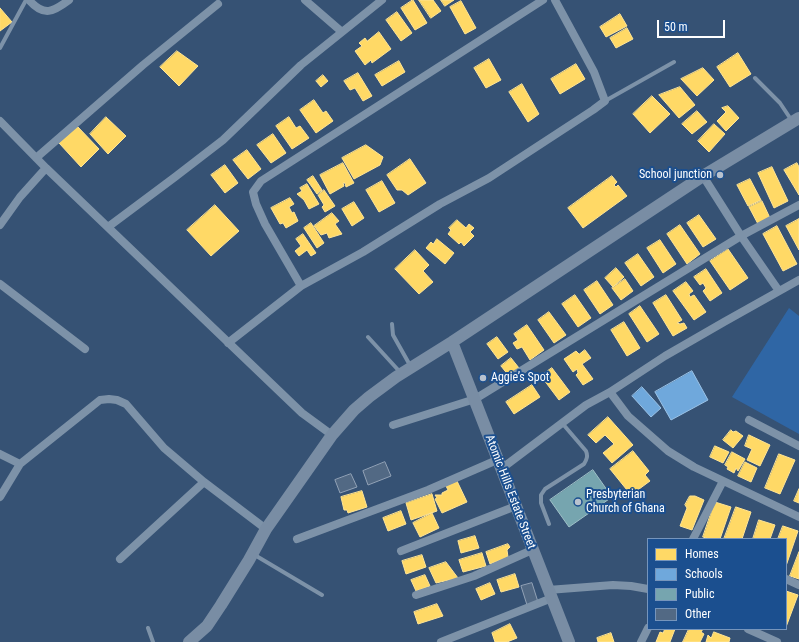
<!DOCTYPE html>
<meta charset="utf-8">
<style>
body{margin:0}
#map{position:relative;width:799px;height:642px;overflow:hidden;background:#365274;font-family:"Roboto Condensed",sans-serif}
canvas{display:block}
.legend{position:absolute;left:647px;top:538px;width:140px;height:92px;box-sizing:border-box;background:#1b4f8f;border:1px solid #7695bc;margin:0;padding:5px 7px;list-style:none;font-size:12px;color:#fff}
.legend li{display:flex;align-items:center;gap:8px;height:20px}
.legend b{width:20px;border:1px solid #7695bc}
.scale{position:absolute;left:657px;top:20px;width:68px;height:18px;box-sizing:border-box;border:2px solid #fff;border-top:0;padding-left:5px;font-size:12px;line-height:14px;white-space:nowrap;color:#fff;-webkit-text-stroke:3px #1b4f8f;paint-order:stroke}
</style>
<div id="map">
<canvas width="799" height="642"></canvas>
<ul class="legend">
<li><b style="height:11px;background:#ffd966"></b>Homes</li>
<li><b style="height:11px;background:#6fa8dc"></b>Schools</li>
<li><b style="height:11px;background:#76a5af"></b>Public</li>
<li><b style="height:11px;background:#526984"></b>Other</li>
</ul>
<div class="scale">50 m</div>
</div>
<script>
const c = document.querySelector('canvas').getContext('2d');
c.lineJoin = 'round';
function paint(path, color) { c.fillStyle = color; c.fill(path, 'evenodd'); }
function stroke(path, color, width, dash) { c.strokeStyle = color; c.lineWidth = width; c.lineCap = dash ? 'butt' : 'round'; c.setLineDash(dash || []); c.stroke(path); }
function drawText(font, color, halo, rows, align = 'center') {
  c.font = font + ' "Roboto Condensed",sans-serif'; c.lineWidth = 4; c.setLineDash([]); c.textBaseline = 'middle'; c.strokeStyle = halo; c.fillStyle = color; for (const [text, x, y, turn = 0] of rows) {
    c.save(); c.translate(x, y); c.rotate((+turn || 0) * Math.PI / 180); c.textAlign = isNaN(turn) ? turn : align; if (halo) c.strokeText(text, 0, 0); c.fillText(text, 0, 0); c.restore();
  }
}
paint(new Path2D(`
 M789,308L799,316V434L732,397Z`), '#2f66a5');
const homes = new Path2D(`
 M413,0L427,23L415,30L401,8Z
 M419,0H433L441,11L431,18Z
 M441,0H454L445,6Z
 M461,1L476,28L465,34L450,7Z
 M0,8L12,22L0,31Z
 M397,12L412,33L401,41L386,20Z
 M620,14L627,26L606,37L600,27Z
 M627,28L633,39L616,48L610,38Z
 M379,32L391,49L372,63L371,60L365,65L355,51L362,46L359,43L365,38L367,41Z
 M177,51L198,66L179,86L160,67Z
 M738,53L751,74L730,87L717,67Z
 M489,59L501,80L486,88L474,68Z
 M399,61L405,72L382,86L375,75Z
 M576,64L585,79L560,94L551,79Z
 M703,68L714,80L697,96L681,79Z
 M358,73L372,96L363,101L355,88L350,90L344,81Z
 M323,75L328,81L321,87L316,81Z
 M522,84L539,114L528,122L509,92Z
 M680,87L695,105L679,118L659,95Z
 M652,96L670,114L650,133L633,114Z
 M314,100L323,113L326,111L333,121L316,133L300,110Z
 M728,106L739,118L726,131L717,121L726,112L722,108Z
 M697,111L707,122L692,134L682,124Z
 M106,117L126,136L108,154L90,134Z
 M289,117L296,128L300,126L309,138L292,149L276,126Z
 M714,124L725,134L709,152L698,141Z
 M77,126L99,149L81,167L59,143Z
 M273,134L286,153L271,163L257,145Z
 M366,145L383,157L380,165L354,179L342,158Z
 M247,150L261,169L248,179L233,160Z
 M410,159L426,183L408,195L402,190H397L387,175Z
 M343,163L354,183L346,187L345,183H343L344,186L330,194L320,175Z
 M797,163L799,167V195L784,170Z
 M225,165L238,183L225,193L211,175Z
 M772,167L788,201L774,208L758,173Z
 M313,176L322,190L317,194L307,180Z
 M612,176L617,182L614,185L616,187L618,185L627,196L583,228L568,208Z
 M750,179L761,200L748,206L737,185Z
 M382,181L395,203L379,212L366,190Z
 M307,184L319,204L309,209L304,200L297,194L302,191L300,188Z
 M324,190L335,206L325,212L322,207L324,205L318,195Z
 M290,198L294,204L289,207L292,213L294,212L298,221L286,228L283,223L280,224L271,208Z
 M762,201L770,218L758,224L749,207Z
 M354,202L364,218L352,226L342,209Z
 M215,205L239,231L211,256L187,230Z
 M332,213L339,221L335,224L342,234L329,238L327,233L321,235L314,226Z
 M699,215L716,239L703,247L687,223Z
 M799,219V250L786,226Z
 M457,220L466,228L469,224L474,228L470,232L474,236L464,246L461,242L459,244L448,234L451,230L449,228Z
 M311,223L324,243L317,248L304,228Z
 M680,225L700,254L687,264L667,234Z
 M777,226L797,264L783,271L763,234Z
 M303,234L316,253L311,256L307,250L299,256L295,251L301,246L296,239Z
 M437,239L454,253L445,264L426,248L431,242L433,244Z
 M660,240L676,264L663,273L647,248Z
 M728,249L748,278L730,290L710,261Z
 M415,250L429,265L423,271L433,282L419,294L395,269Z
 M638,254L654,277L641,286L625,263Z
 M616,268L624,277L613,287L605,278Z
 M706,269L722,293L710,301L703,291L706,288L703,283L700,285L694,277Z
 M625,279L633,291L621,300L612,288Z
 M597,281L613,305L600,314L584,290Z
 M686,282L693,291L689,294L690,297L694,295L706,312L694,320L673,291Z
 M575,295L591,318L578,327L562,304Z
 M666,295L682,320L677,323L680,324L684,323L687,328L673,336L653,303Z
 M640,306L659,334L647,342L629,314Z
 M549,312L566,335L554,343L538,320Z
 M624,322L640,348L627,356L611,330Z
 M527,325L544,350L530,360L522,347L517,349L513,343L518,340L514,334Z
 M497,337L508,352L498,359L487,344Z
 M585,350L591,358L582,364L593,379L583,385L576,375L578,373L577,369L573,372L564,359L576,351L579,354Z
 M511,358L519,368L509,376L501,366Z
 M552,368L570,392L559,400L541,376Z
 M532,385L540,397L514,414L506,402Z
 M608,417L633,445L612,463L603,453L614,444L605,435L596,443L588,435Z
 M731,430L733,432L736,431L743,436L733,448L723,440Z
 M749,435L770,445L760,466L747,460L752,449L745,446Z
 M715,446L729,452L723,463L710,457Z
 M633,451L649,471L645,475L650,481L631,495L610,469Z
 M732,452L745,459L738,471L736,468L734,473L727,469L728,467L725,465Z
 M779,454L795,460L780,494L765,488Z
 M745,462L757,468L751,482L738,476Z
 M457,481L467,502L442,513L435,499L437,498L435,495H442V493L448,490L446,486Z
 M799,489V503L794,501Z
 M362,491L367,507L348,513L347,510H344L341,497Z
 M432,494L437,511L411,520L406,503Z
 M690,496H695L704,500L692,530L680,526L687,508L685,505Z
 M715,502L731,507L720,539H709L703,537Z
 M736,507L751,512L742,539H724Z
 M401,511L406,524L388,531L383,518Z
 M432,513L439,528L420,537L413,523Z
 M759,520L775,525L770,539H753Z
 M783,526L798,531L786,566V539H778Z
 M475,536L479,548L461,553L458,541Z
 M508,544L510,547L507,550L508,557L490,564L486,552Z
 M799,552V579L790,576Z
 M482,553L486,566L463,572L459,560Z
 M422,555L426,567L406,574L402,561Z
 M446,562L458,578L436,583L429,568Z
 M515,574L519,587L501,592L497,580Z
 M425,575L430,586L416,591L411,580Z
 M490,583L495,594L481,600L476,589Z
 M786,591L798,595L786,627Z
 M437,604L443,616L418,624L414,612Z
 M510,624L517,638L507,642H495L492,633Z
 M665,629H675L670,642H656L660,632L663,633Z
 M689,629H703L701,632L704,634L700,642H683Z
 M714,632L730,638L729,642H706L708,635L711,638Z
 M611,633L614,642H598L597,638Z`);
paint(homes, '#ffd966');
stroke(homes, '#ffe494', 1);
const schools = new Path2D(`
 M692,371L708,400L671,420L655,392Z
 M642,387L661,408L651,417L632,396Z`);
paint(schools, '#6fa8dc');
stroke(schools, '#9ac2e6', 1);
const public = new Path2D(`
 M593,470L612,497L569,527L550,500Z`);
paint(public, '#76a5af');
stroke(public, '#9fc0c7', 1);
const building = new Path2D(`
 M385,462L391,476L368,485L363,471Z
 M351,474L357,487L340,493L335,480Z
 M532,583L538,602L527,605L521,586Z`);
paint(building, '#526984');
stroke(building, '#92a2b6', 1);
stroke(new Path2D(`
 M0,48L26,0
 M755,78L780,103L792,121
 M605,101L674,62
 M392,324L393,335L411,367
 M368,337L400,372
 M549,524L541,503V495L545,489L584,464C587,459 588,456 586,451L562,423
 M253,554L322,595
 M148,628L153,642`), '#7d92a8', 4);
stroke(new Path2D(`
 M29,0C44,17 53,12 69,0
 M305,0L342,32
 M0,121L46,168L302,413L332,435
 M36,158L143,65L218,4
 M703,176L741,236L779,291
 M0,225L20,197L46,168
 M108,227L175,177L223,140L301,65L382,0
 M0,284L85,349
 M301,286L265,224L256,204L253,192L261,181L543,0
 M228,343L301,286L363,252L440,204L489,178L593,110L605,101L594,72L555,0
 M610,392L628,416L668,451L694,467L799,517
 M749,420L799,446
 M393,425L475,399L741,236L799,205
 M0,454L20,464
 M501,469L586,405L610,392L665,356L724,322L799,280
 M0,497L20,464L100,400L109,399L117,400L126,404L164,448L204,482L266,529
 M297,539L428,490L497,460
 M693,539L723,481
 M401,551L516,506
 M120,559L204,482
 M786,579L799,585
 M548,590L613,585L631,586L648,589
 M416,595L474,576L532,550
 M748,629L777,642
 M441,642L552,598
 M641,642L648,628`), '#7d92a8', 8);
stroke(new Path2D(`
 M452,342L569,642
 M189,642L207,626L221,605L249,560L266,529L332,435L354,410L369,397L396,377L452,342L703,176L799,118`), '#798da4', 12);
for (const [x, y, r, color] of [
 [720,175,4,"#b9c2ce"],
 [483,378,4,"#b9c2ce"],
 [578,502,4,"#b9c2ce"]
]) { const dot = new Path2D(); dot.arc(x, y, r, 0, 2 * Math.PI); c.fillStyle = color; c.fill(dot); stroke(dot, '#1b4f8f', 1.5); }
drawText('12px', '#fff', '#1b4f8f', [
 ["School junction",712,175,"right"],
 ["Aggie’s Spot",491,378],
 ["Presbyterian",586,495],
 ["Church of Ghana",586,509]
], 'left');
drawText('12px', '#fff', '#1b4f8f', [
 ["Atomic Hills Estate Street",510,492,69]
]);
</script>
